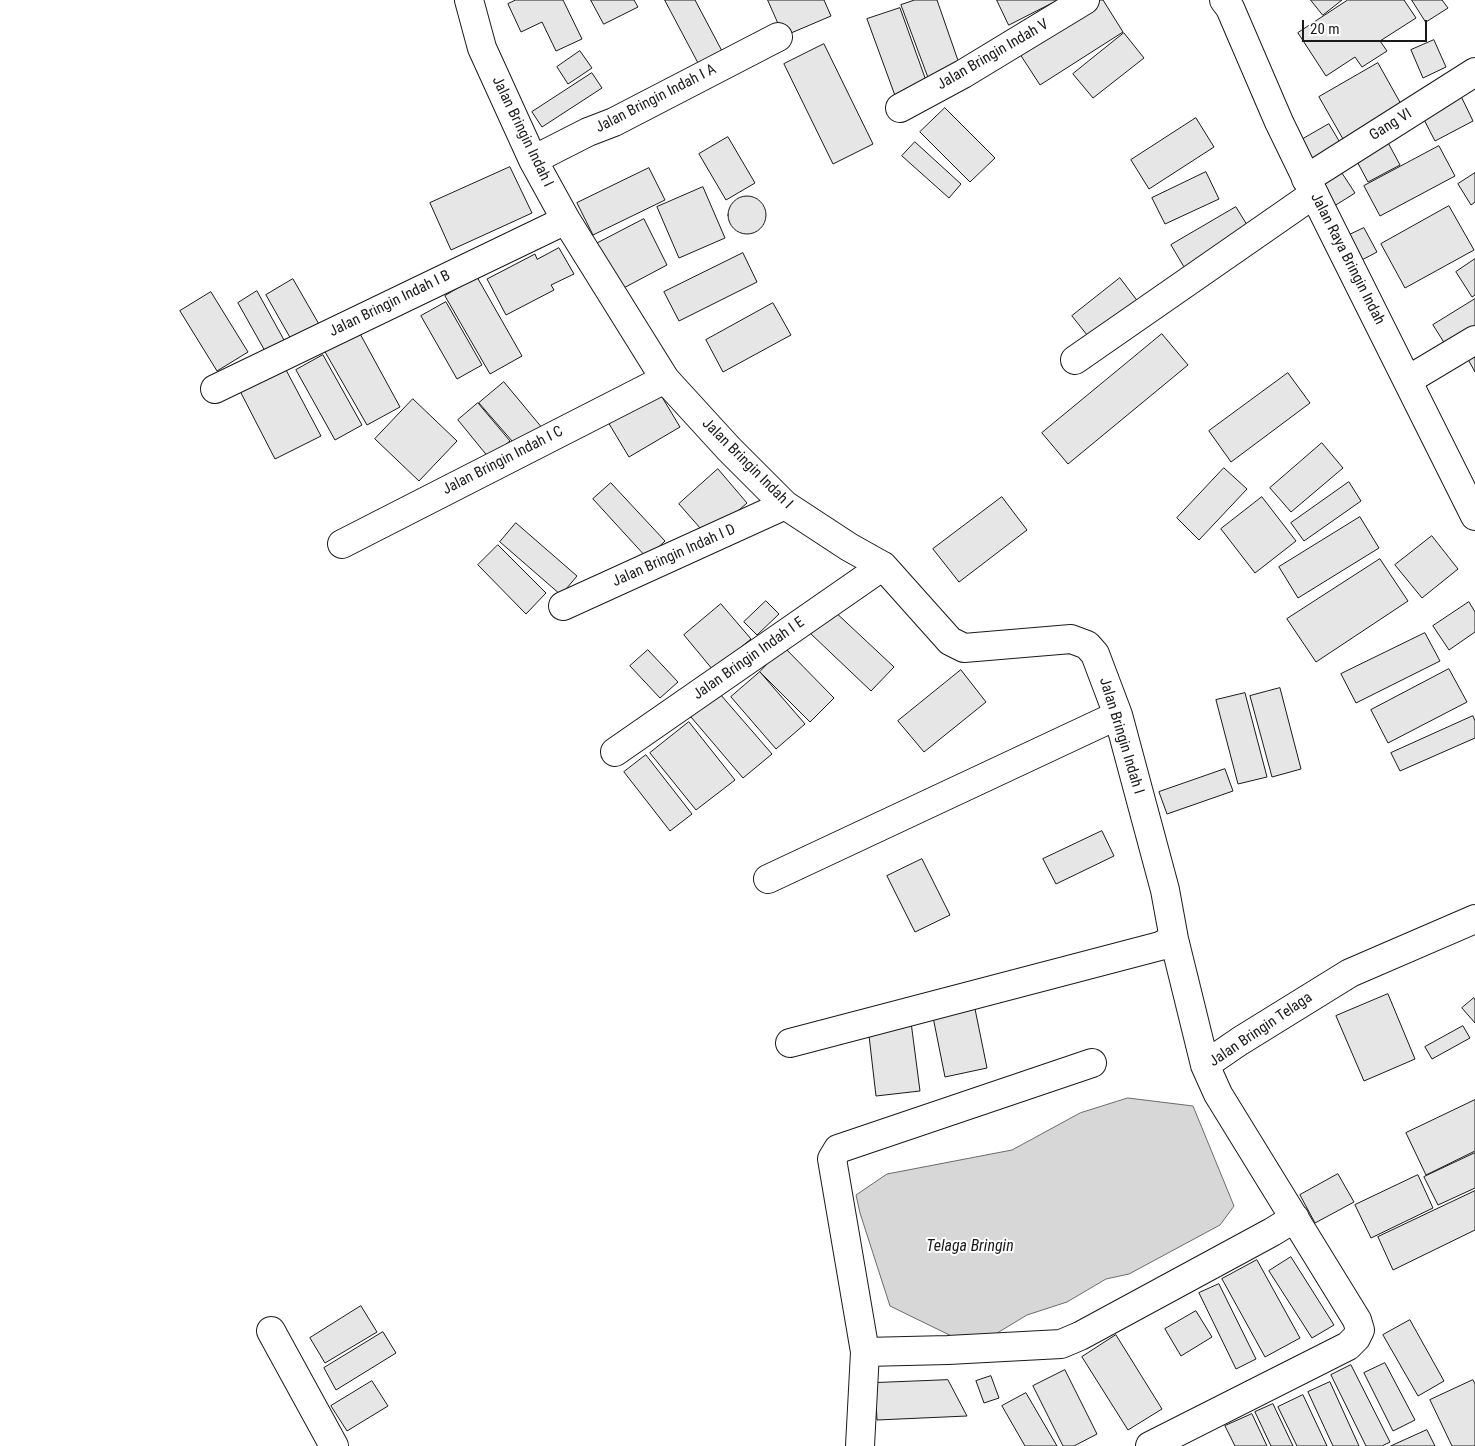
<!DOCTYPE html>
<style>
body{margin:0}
#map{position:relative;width:1475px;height:1446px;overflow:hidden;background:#fff;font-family:"Roboto Condensed",sans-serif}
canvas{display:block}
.scale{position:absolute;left:1302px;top:20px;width:125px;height:22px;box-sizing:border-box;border:2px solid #1a1a1a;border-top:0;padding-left:6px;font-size:15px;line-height:18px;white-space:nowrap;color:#1a1a1a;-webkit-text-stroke:4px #fff;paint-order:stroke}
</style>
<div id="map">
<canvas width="1475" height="1446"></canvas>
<div class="scale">20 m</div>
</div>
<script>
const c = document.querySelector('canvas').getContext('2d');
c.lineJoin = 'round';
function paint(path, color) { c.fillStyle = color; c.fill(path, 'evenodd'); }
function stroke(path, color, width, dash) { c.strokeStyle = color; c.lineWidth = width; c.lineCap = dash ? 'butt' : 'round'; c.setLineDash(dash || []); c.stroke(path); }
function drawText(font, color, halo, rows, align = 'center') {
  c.font = font + ' "Roboto Condensed",sans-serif'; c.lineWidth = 4; c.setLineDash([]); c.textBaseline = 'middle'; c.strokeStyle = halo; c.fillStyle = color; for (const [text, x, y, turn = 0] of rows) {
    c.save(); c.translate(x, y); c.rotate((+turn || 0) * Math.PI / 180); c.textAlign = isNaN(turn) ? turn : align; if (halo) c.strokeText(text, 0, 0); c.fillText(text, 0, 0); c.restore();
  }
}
const water = new Path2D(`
 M1128,1098L1193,1106L1234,1206L1220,1225L1129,1274L1106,1279L1067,1302L1027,1315L974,1347L890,1306L860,1213L856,1195L887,1174L1012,1150L1080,1113Z`);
paint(water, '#d7d7d7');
stroke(water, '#6a6a6a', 1);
const building = new Path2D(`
 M516,0H563L582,39L556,51L542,22L521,32L508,4Z
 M591,0H634L638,7L604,24Z
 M665,0H695L722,51L699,64Z
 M768,0H824L831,16L784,36Z
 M915,0H937L962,72L930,83L901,5Z
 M997,0H1058L1009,25Z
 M1092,0H1103L1123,32L1040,85L1016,48Z
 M1311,0H1342L1323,15Z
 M1348,0H1404L1416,18L1380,41L1387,51L1362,67L1355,57L1326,76L1298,33Z
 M1412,0H1442L1448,8L1426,22Z
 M900,8L929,89L897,101L867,19Z
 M1124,33L1144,58L1093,98L1073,74Z
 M1434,40L1446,67L1423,78L1411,50Z
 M824,44L873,144L833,164L784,64Z
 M580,51L592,68L568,84L557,67Z
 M1378,63L1406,113L1347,146L1319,97Z
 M592,73L602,88L542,127L532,112Z
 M1458,90L1473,121L1435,141L1419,110Z
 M945,108L995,158L970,182L920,132Z
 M1196,118L1214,147L1149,189L1131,160Z
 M1329,124L1345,151L1312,171L1296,143Z
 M728,137L755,183L726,200L699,154Z
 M1385,137L1400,165L1368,182L1353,154Z
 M915,142L961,184L949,198L902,156Z
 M1439,146L1455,176L1380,216L1364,186Z
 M510,167L532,213L451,250L430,203Z
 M1338,167L1355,193L1331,208L1314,182Z
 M649,168L665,200L593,235L577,203Z
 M1206,172L1219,199L1165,224L1152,198Z
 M1475,173V202L1471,205L1458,184Z
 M703,187L725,238L679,258L657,207Z
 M728 215a19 19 0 1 1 38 0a19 19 0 1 1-38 0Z
 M1449,206L1474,250L1405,288L1381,244Z
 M1236,207L1252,233L1187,272L1171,245Z
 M644,219L667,265L618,291L594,245Z
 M1364,228L1377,252L1358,262L1345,237Z
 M559,248L574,274L551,285L554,290L506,315L487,279L535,254L537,259Z
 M743,253L757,282L679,321L664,292Z
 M1475,259V295L1472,297L1456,272Z
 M477,277L522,356L490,374L445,296Z
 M1120,278L1139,303L1091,340L1072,316Z
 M293,279L320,326L292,341L266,295Z
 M257,291L284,340L265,351L238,303Z
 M211,292L248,352L217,371L180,311Z
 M1475,299V337L1450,352L1433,325Z
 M446,302L482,365L457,379L421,316Z
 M773,303L791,335L723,372L706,340Z
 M358,330L400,407L367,425L324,350Z
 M1162,334L1188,365L1068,464L1042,433Z
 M1475,346V372L1464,352Z
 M323,355L362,425L335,440L296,370Z
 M285,368L321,436L275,459L240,391Z
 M1288,373L1310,403L1231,462L1209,431Z
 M504,382L543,429L519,449L479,403Z
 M659,392L680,427L629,457L608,422Z
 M413,399L457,441L419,481L375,439Z
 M478,403L510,441L489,458L458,420Z
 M1322,443L1343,468L1291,512L1270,488Z
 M1224,468L1247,489L1199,540L1177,518Z
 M718,469L747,503L708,537L679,504Z
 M1349,482L1361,501L1304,541L1291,523Z
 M611,483L665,541L647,558L593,499Z
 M1002,497L1027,530L959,582L933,549Z
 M1262,497L1296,541L1255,573L1221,529Z
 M1360,517L1379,548L1298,598L1279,567Z
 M516,523L577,576L561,595L500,542Z
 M1432,536L1458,569L1422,598L1395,565Z
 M498,545L546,593L526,614L478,565Z
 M1380,559L1408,601L1316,662L1287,619Z
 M766,601L779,614L757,635L744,622Z
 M1469,602L1475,612V632L1449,650L1433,626Z
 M721,604L751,639L713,670L684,635Z
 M832,609L894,667L871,691L810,633Z
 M1425,633L1440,661L1356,703L1341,674Z
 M784,647L834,698L810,722L760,672Z
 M648,650L678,682L660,698L630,666Z
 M1449,669L1467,702L1388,743L1371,710Z
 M961,670L986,702L924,752L898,721Z
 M760,672L805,724L776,749L731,697Z
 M1280,688L1301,769L1272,777L1250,696Z
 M1245,693L1267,777L1238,784L1216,700Z
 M720,694L772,754L743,778L691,717Z
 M1473,716L1475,721V738L1400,771L1391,753Z
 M689,722L735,780L696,810L650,753Z
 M646,755L692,814L670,831L624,772Z
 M1225,769L1233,791L1167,814L1159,792Z
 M1102,831L1114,856L1056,884L1043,859Z
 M922,859L950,915L915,932L887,876Z
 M1388,994L1415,1059L1364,1081L1336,1016Z
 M1474,998L1475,1000V1023L1462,1008Z
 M973,999L987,1068L945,1077L931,1007Z
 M911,1022L920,1091L876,1096L868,1027Z
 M1463,1026L1470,1038L1432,1059L1425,1047Z
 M1475,1100V1151L1426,1175L1406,1133Z
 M1475,1153V1188L1438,1205L1424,1177Z
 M1338,1174L1354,1202L1315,1223L1300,1195Z
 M1418,1175L1433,1208L1371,1238L1355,1205Z
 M1475,1191V1230L1393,1270L1378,1237Z
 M1291,1257L1334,1325L1312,1338L1269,1271Z
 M1257,1260L1300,1338L1265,1357L1222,1279Z
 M1219,1284L1256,1359L1236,1369L1199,1293Z
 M361,1306L377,1332L325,1363L310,1338Z
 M1196,1311L1212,1337L1181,1356L1165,1329Z
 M1410,1320L1444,1381L1418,1396L1383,1335Z
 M383,1332L396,1353L336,1390L324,1368Z
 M1116,1335L1162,1409L1128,1430L1082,1357Z
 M1385,1363L1415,1420L1393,1431L1364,1373Z
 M1351,1365L1390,1442L1382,1446H1366L1331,1375Z
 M1065,1370L1097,1434L1074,1446H1063L1033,1386Z
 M991,1376L999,1398L984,1403L976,1381Z
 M948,1380L967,1416L877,1420L875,1383Z
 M1473,1380L1475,1384V1446H1452L1430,1400Z
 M372,1381L388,1406L347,1431L331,1406Z
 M1330,1382L1359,1446H1333L1308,1392Z
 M1026,1393L1057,1446H1025L1002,1406Z
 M1303,1395L1327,1446H1297L1278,1407Z
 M1273,1404L1293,1446H1271L1255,1412Z
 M1252,1414L1267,1446H1235L1225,1426Z
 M1427,1430L1435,1446H1391Z`);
paint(building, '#e6e6e6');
stroke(building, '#1a1a1a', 1);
const minor = new Path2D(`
 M469,0L482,48L533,160L566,220L665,379L729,449L785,505L849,547L883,566L950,641L964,648L1071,639L1087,645L1095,654L1118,715L1165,890L1174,939L1205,1065L1218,1094L1357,1320L1360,1330L1356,1338L1348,1346L1150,1446
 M900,108L963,74L1085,0
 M533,160L588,132L614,122L778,37
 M1306,179L1475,72
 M1075,360L1314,194
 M1408,380L1475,340
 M215,389L566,220
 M342,544L665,379
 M563,606L785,505
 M615,752L883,566
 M768,879L1118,715
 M790,1043L1160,946L1174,939
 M1205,1065L1240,1041L1350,973L1475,919
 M271,1331L334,1446
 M865,1352L948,1350L1061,1344L1080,1336L1272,1232L1295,1218
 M860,1446L865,1352L832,1159L838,1149L1092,1063`);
const major = new Path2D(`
 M1224,0L1230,8L1279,122L1314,194L1475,516`);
stroke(minor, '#1a1a1a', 30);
stroke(major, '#1a1a1a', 30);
stroke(minor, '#fff', 28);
stroke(major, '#fff', 28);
drawText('15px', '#1a1a1a', '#fff', [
 ["Jalan Bringin Indah V",993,55,-30],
 ["Jalan Bringin Indah I A",656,99,-27],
 ["Gang VI",1391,125,-32],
 ["Jalan Bringin Indah I",522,132,64],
 ["Jalan Raya Bringin Indah",1347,259,63],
 ["Jalan Bringin Indah I B",390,304,-26],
 ["Jalan Bringin Indah I C",503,461,-27],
 ["Jalan Bringin Indah I",747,464,45],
 ["Jalan Bringin Indah I D",674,556,-24],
 ["Jalan Bringin Indah I E",749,659,-35],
 ["Jalan Bringin Indah I",1121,736,73],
 ["Jalan Bringin Telaga",1261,1030,-34]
]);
drawText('italic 16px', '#1a1a1a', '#fff', [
 ["Telaga Bringin",970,1247]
]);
</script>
